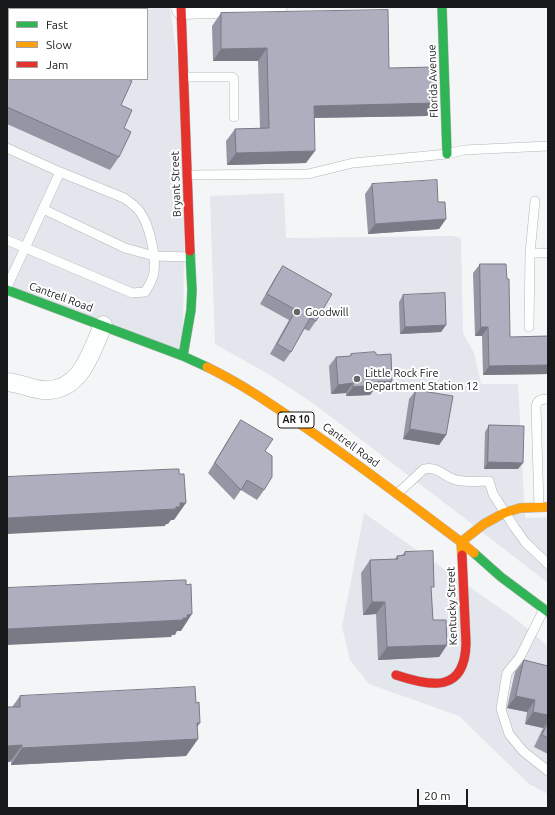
<!DOCTYPE html>
<style>
body{margin:0}
#map{position:relative;width:555px;height:815px;overflow:hidden;background:#f4f5f7;font-family:Ubuntu,sans-serif}
canvas{display:block}
.frame{position:absolute;inset:0;border:8px solid #18191a;pointer-events:none}
.legend{position:absolute;left:8px;top:8px;width:140px;height:72px;box-sizing:border-box;background:#fff;border:1px solid #a3a3a3;margin:0;padding:5px 7px;list-style:none;font-size:12px;color:#18191a}
.legend li{display:flex;align-items:center;gap:8px;height:20px}
.legend b{width:20px;border:1px solid #a3a3a3}
.scale{position:absolute;left:417px;top:789px;width:51px;height:18px;box-sizing:border-box;border:2px solid #18191a;border-top:0;padding-left:5px;font-size:12px;line-height:14px;white-space:nowrap;color:#18191a;-webkit-text-stroke:3px #fff;paint-order:stroke}
</style>
<div id="map">
<canvas width="555" height="815"></canvas>
<div class="frame"></div>
<ul class="legend">
<li><b style="height:5px;background:#30b455"></b>Fast</li>
<li><b style="height:5px;background:#ff9f0a"></b>Slow</li>
<li><b style="height:5px;background:#e5322d"></b>Jam</li>
</ul>
<div class="scale">20 m</div>
</div>
<script>
const c = document.querySelector('canvas').getContext('2d');
c.lineJoin = 'round';
function paint(path, color) { c.fillStyle = color; c.fill(path, 'evenodd'); }
function stroke(path, color, width, dash) { c.strokeStyle = color; c.lineWidth = width; c.lineCap = dash ? 'butt' : 'round'; c.setLineDash(dash || []); c.stroke(path); }
function drawText(font, color, halo, rows, align = 'center') {
  c.font = font + ' Ubuntu,sans-serif'; c.lineWidth = 4; c.setLineDash([]); c.textBaseline = 'middle'; c.strokeStyle = halo; c.fillStyle = color; for (const [text, x, y, turn = 0] of rows) {
    c.save(); c.translate(x, y); c.rotate((+turn || 0) * Math.PI / 180); c.textAlign = isNaN(turn) ? turn : align; if (halo) c.strokeText(text, 0, 0); c.fillText(text, 0, 0); c.restore();
  }
}
paint(new Path2D(`
 M7,7H170L185,113L183,356L7,290ZM9,9H147V79H9Z
 M284,193L286,238L452,236L461,238L463,333L474,353L481,384H518L525,518L548,517V583L442,501L314,404L270,375L215,344L210,196Z
 M364,513L517,620L548,646V794L529,784L459,716L369,684L350,660L342,627Z`), '#e3e6ec');
const lane = new Path2D(`
 M185,77H232L234,79V117
 M7,148L60,172L124,198C130,202 136,206 140,212C150,226 156,256 154,272C153,280 149,286 145,292L132,293L7,240
 M188,175L308,174L353,163L447,154L464,150L548,146
 M43,209L125,248L154,256L191,257
 M530,253H548
 M7,287L60,172
 M529,327L530,253L535,201
 M397,494L424,469C436,466 443,475 453,479C463,483 478,481 489,481L493,494L515,528L525,542L548,564
 M539,507L536,407C537,400 541,399 548,399
 M544,609L520,657L507,673L501,709L509,734L523,751L548,771`);
const street = new Path2D(`
 M181,10L278,7
 M7,382C20,383 31,389 43,390C80,393 91,353 103,325`);
const fast = new Path2D(`
 M442,7L447,154
 M7,290L183,356L207,367
 M183,356L191,310L192,290L190,251
 M474,553L501,577L548,612`);
const slow = new Path2D(`
 M207,367C242,384 271,404 303,426C357,463 409,503 461,542L474,553
 M462,555L461,542L484,524L504,513L520,508L548,507`);
const jam = new Path2D(`
 M181,7L190,251
 M396,675C432,687 465,693 466,643L462,555`);
stroke(lane, '#b4b5b6', 10);
stroke(street, '#b4b5b6', 19);
stroke(fast, '#b4b5b6', 10);
stroke(slow, '#b4b5b6', 10);
stroke(jam, '#b4b5b6', 10);
stroke(lane, '#fdfefe', 9);
stroke(street, '#fdfefe', 18);
stroke(fast, '#30b455', 9);
stroke(slow, '#ff9f0a', 9);
stroke(jam, '#e5322d', 9);
paint(new Path2D(`
 M7,7L121,105L124,128L119,157L110,170L7,124Z
 M221,13L389,68L436,103L427,116L314,118L306,163L227,165L226,141L235,129L260,128L258,61H213L212,26Z
 M372,184L438,202L446,219L439,229L368,234L365,194Z
 M480,264L510,337L548,336V374L483,375L482,336H475L473,273Z
 M283,266L316,321L309,331L304,329L291,352L284,362L270,354L289,320L260,304L276,276Z
 M403,295L446,325L441,332L400,334L399,302Z
 M351,354L377,355L392,381L386,391H373L370,395L346,396V393L331,394L329,366L336,357L350,356Z
 M416,390L446,435L439,445L403,439L409,399Z
 M241,420L265,451L264,490L257,500L241,490L234,500L208,473L234,430Z
 M489,425L518,469H484L485,432Z
 M405,552L431,591L433,620L447,645L439,657L378,660L376,614L363,615L361,573L370,560L395,559L397,556L402,555Z
 M524,660L548,666V754L534,747L543,728L525,724L527,712L507,708L515,672Z
 M20,696L197,726L198,739L186,756L11,765L12,707Z`), '#9596a4');
paint(new Path2D(`
 M267,48L258,61H213L221,49Z
 M436,103L427,116L305,118L314,106Z
 M315,151L306,163L227,165L236,153Z
 M446,219L439,229L368,234L375,224Z
 M446,325L441,332L400,334L405,327Z
 M481,327H488L482,336H475Z
 M548,365V374L483,375L489,366Z
 M392,381L386,391H373L370,395L346,396L353,387L377,382Z
 M353,383L346,393L331,394L338,385Z
 M410,429L446,435L439,445L403,439Z
 M488,462L523,463L518,469H484Z
 M180,503H186L174,520H171L168,524H166L165,526L7,534V518Z
 M372,602H385L376,614L363,615Z
 M192,614L181,631H177L175,635H172L171,637L7,645V629L183,618L187,615Z
 M447,645L439,657L378,660L387,647Z
 M516,696L535,700L527,712L507,708Z
 M533,712L548,715V721L543,728L525,724Z
 M200,723L188,740L198,739L186,756L11,765L22,748Z
 M22,745L10,762H7V746Z`), '#797a86');
const building = new Path2D(`
 M7,7H82L87,9H9V79H128L132,81L121,105L132,110L124,128L131,132L119,157L7,107Z
 M388,10L389,68L435,67L436,103L314,106L315,151L236,153L235,129L269,128L267,48L221,49V13Z
 M437,180L438,202H445L446,219L375,224L372,184Z
 M480,264H506L507,279H509L510,337L548,336V365L489,366L488,327H481Z
 M283,266L332,294L316,321L310,318L291,352L277,344L296,310L267,294Z
 M445,293L446,325L405,327L403,295Z
 M375,352L377,355L391,354L392,381L377,382V385L353,387V383L338,385L336,357L351,356V354Z
 M416,390L453,396L446,435L410,429Z
 M241,420L273,439L265,451L272,456V477L264,490L247,480L241,490L215,463Z
 M489,425L524,426L523,463L488,462Z
 M175,469H179V474H184L186,503H180V507H176V509L7,518V477Z
 M433,551L434,587H431L433,620H446L447,645L387,647L385,602H372L370,560L398,559L397,556L405,555V552Z
 M182,580H186V585L191,584L192,614L187,615V618H183V620L7,629V588Z
 M524,660L548,666V715L533,712L535,700L516,696Z
 M195,687L196,703L199,702L200,723H197L198,739L22,748V745L7,746V707H20V696Z
 M548,723V738L542,735Z`);
paint(building, '#adafbf');
stroke(building, '#797a86', 1);
for (const [x, y, r, color] of [
 [297,312,4,"#656667"],
 [357,379,4,"#656667"]
]) { const dot = new Path2D(); dot.arc(x, y, r, 0, 2 * Math.PI); c.fillStyle = color; c.fill(dot); stroke(dot, '#fff', 1.5); }
for (const [x, y, w] of [
 [296,420,36]
]) { const box = new Path2D(); box.roundRect(x - w / 2, y - 8, w, 16, 3); c.fillStyle = '#fff'; c.fill(box); stroke(box, '#18191a', 1); }
drawText('bold 10px', '#18191a', null, [
 ["AR 10",296,420]
]);
drawText('11px', '#18191a', '#fff', [
 ["Florida Avenue",433,81,-92],
 ["Bryant Street",176,184,-92],
 ["Cantrell Road",61,297,20],
 ["Cantrell Road",351,445,36],
 ["Kentucky Street",452,606,-92]
]);
drawText('11px', '#18191a', '#fff', [
 ["Goodwill",305,312],
 ["Little Rock Fire",365,373],
 ["Department Station 12",365,386]
], 'left');
</script>
